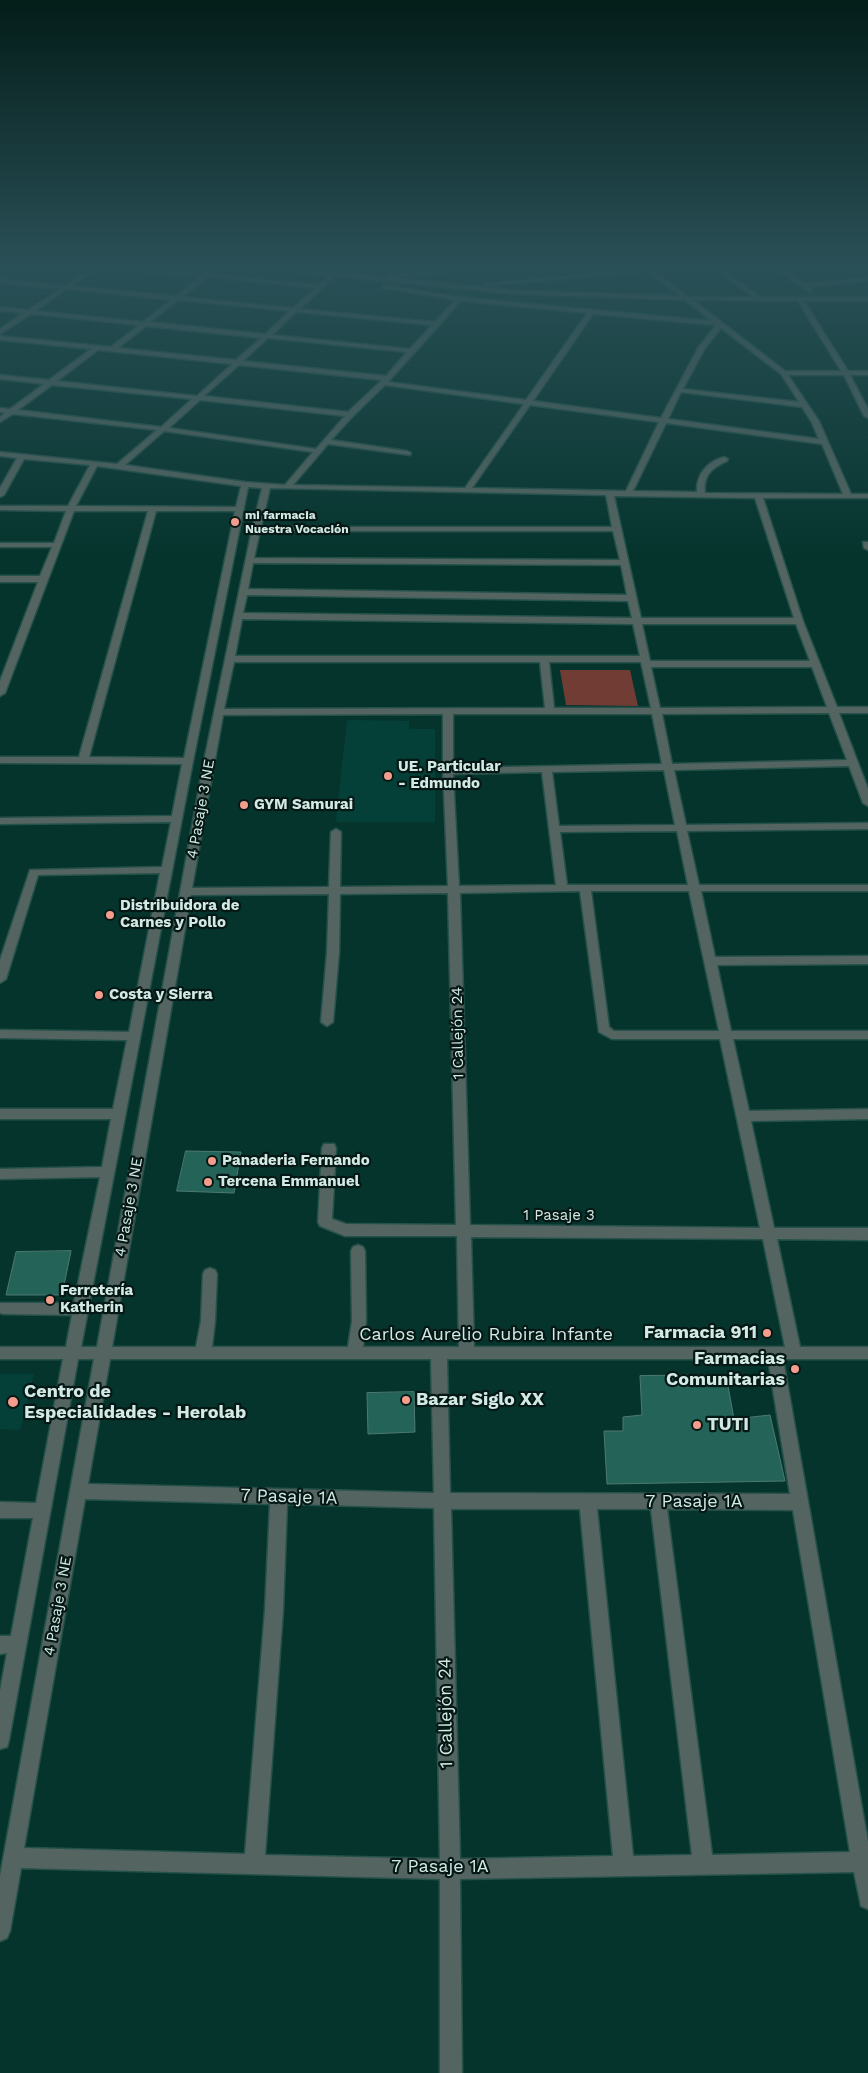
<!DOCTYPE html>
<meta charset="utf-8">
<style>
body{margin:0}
canvas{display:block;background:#05342d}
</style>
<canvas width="868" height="2073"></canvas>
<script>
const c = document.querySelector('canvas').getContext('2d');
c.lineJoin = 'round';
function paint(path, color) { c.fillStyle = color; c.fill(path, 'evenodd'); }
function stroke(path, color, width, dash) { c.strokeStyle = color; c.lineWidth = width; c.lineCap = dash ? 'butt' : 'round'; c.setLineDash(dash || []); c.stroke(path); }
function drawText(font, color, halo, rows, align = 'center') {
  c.font = font + ' "Work Sans",sans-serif'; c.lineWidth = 4.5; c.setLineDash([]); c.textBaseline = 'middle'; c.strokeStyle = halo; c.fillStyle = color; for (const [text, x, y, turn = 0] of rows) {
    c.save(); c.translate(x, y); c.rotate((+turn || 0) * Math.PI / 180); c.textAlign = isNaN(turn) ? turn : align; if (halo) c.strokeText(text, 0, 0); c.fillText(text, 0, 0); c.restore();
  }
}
paint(new Path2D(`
 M347,720L409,721V729H435V822H336Z
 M0,1374H34L20,1430L0,1429Z`), '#044038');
paint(new Path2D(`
 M560,670H630L638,706L566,705Z`), '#703c33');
const building = new Path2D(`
 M186,1151L241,1152L234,1193L177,1191Z
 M71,1251L62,1295H6L16,1252Z
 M726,1375L734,1419L770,1415L785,1481L607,1484L604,1431H623V1417L642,1415L640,1376Z
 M414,1392L415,1432L368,1434L367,1393Z`);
paint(building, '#246358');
stroke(building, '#4e7970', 1);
const minor = new Path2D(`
 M95,265H102L72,286L176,296L200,277L137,271L139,268L204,274L215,265H222L212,274L318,285L329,276L248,265H269L512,290L680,296L647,271L486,286L483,284L643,268L640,265H647L688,297H753L709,265H716L760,297H868V301H804L848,371H868V375H850L868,409V418L864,416L844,375H788L819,421L851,494H868V498H763L803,621L837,707H868V713H839L868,789V806L863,803L849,766L674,770L686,825L868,823V829L687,831L699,885H868V891H701L715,957L868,956V964L717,965L731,1031H868V1039H733L749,1111L868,1109V1119L751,1121L774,1228H868V1240L777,1239L800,1347H868V1359H783L868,1842V1909L861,1906L854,1872L460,1879L462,2073H440V1879L21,1868L10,1931L7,1938L0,1941V1876L94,1359H78L9,1740L7,1747L0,1749V1691L7,1653L0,1654V1636H11L33,1518H0V1502L36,1503L63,1359H0V1347H66L72,1315L3,1314L0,1313V1303H74L100,1177L0,1179V1169L102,1167L111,1119H0V1109H113L127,1040L0,1038V1030L129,1032L160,873L38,875L6,979L0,983V960L30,870L162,867L171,822L0,824V818L172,816L182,764L0,763V757H79L148,511H74L5,693L0,696V681L38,582H0V576H40L52,547H0V543H54L66,511L0,510V506H68L90,465L24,459L4,495L0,497V488L17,458L0,456V452L117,464L157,430L13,414L0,422V417L5,413L0,412V408L10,409L44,384L0,379V375L49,380L91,349L0,340V336L111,347L139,325L31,314L0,334V329L23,313L0,311V307L28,310L60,289L0,283V279L65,286ZM335,276L512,294L685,300L712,321L459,297L384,285L382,288L455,300L435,322L300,309ZM208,277L315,288L293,308L182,297ZM67,289L171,300L143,322L36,311ZM178,300L290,311L265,334L150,322ZM693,300L798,301L841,371H785ZM461,301L587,313L526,400L388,382ZM296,312L432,325L410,349L272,335ZM593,314L716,325L698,348L661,418L533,401ZM146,326L261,338L236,360L118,348ZM721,328L781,374L799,402L683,389L705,348ZM268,338L407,352L386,376L243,361ZM98,350L232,364L197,396L57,381ZM239,365L382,380L348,412L204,396ZM52,385L192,399L161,427L18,410ZM385,385L524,404L465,488L293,485L328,444L410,455L411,453L407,451L331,440L353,416ZM681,392L802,407L811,421L819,439L668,419ZM200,400L345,416L316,449L169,428ZM530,405L659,422L626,491L472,488ZM666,423L822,444L843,494L705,493C703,475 712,468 727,461L728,459L724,457C707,462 696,474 697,492L633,491ZM164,431L313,452L285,485L245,482L125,465ZM97,466L241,486L236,507L76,506ZM248,487L262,488L252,529L204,761L97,1347H81L193,761ZM270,488L606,495L612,527H261ZM614,496L755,498L794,618H641ZM156,511H235L184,758L89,757ZM260,531H613L620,560L254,558ZM253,563L621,565L627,595L248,589ZM247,595L628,601L632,618L243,613ZM242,619L633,624L640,656H235ZM642,624H796L810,661H650ZM234,662H540L545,708L224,709ZM549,662H641L651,708H554ZM651,667H812L827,707L660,708ZM829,713L847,760L672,764L662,714ZM443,714V771L448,886L340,887L341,832L336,829L331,832L329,887L192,888L223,715ZM453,714H652L662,764L453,768ZM664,770L675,825L559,826L552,772ZM542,772L556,885L459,886L453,774ZM677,831L688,885H567L560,832ZM580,891L599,1032L612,1039H720L760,1228L470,1225L460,893ZM591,891H689L719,1031H614L609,1027ZM448,893L456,1225L346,1224L332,1219L336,1148L334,1144H324L322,1148L318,1222L320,1226L345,1236H457L459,1347H363L366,1321L365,1251L363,1247L358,1245L353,1247L351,1251L352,1321L348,1347H212L215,1321L217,1274L215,1270L210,1268L205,1270L203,1274L201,1321L196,1347H112L191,895L329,894L327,952L321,1022L327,1026L333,1022L339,952L340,894ZM471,1237L763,1239L785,1347H474ZM110,1359H431L434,1493L88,1484ZM447,1359H768L790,1494L450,1493ZM85,1499L270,1504L265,1610L245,1854L24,1848ZM287,1504L434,1508L440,1859L265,1855L283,1610ZM451,1509H580L613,1856L460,1859ZM597,1509H651L692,1855L633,1856ZM667,1509L793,1510L850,1852L712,1855Z
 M381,265H387L394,275L474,265H496L396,278L389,277Z
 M772,265H779L805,284L868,277V281L809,287L813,291L810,293Z
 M863,542H868V550L864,548Z`);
stroke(minor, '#26514a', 3);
paint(minor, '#546561');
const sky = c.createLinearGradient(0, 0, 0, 556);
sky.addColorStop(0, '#031d19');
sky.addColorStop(0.48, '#2a5057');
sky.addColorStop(1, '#2a505700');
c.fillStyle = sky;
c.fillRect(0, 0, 868, 556);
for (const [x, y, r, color] of [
 [235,522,5,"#f49d8c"],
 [388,776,5,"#f49d8c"],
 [244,805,5,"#f49d8c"],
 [110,915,5,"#f49d8c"],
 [99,995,5,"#f49d8c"],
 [212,1161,5,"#f49d8c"],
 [208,1182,5,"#f49d8c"],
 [50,1300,5,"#f49d8c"],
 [767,1333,5,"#f49d8c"],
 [795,1369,5,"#f49d8c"],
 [406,1400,5,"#f49d8c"],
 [13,1402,6,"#f49d8c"],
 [697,1425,5,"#f49d8c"]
]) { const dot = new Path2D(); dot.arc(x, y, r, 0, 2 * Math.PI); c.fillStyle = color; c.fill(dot); stroke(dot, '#061815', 2); }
drawText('bold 12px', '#d3eae4', '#061815', [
 ["mi farmacia",245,515],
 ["Nuestra Vocación",245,529]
], 'left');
drawText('bold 15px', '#d3eae4', '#061815', [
 ["UE. Particular",398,767],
 ["- Edmundo",398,784],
 ["GYM Samurai",254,805],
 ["Distribuidora de",120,906],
 ["Carnes y Pollo",120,923],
 ["Costa y Sierra",109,995],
 ["Panaderia Fernando",222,1161],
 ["Tercena Emmanuel",218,1182],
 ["Ferretería",60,1291],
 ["Katherin",60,1308]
], 'left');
drawText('15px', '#d3eae4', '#061815', [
 ["4 Pasaje 3 NE",201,809,-80],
 ["1 Callejón 24",458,1033,-91],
 ["4 Pasaje 3 NE",129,1207,-80],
 ["1 Pasaje 3",559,1216],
 ["4 Pasaje 3 NE",58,1606,-80]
]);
drawText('bold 18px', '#d3eae4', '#061815', [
 ["Farmacia 911",757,1333,"right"],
 ["Farmacias",785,1359,"right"],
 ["Comunitarias",785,1380,"right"],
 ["Centro de",24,1392],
 ["Especialidades - Herolab",24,1413],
 ["Bazar Siglo XX",416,1400],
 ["TUTI",707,1425]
], 'left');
drawText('18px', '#d3eae4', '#061815', [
 ["Carlos Aurelio Rubira Infante",486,1335],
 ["7 Pasaje 1A",289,1497,2],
 ["7 Pasaje 1A",694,1502],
 ["1 Callejón 24",446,1713,-91],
 ["7 Pasaje 1A",440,1867]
]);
</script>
